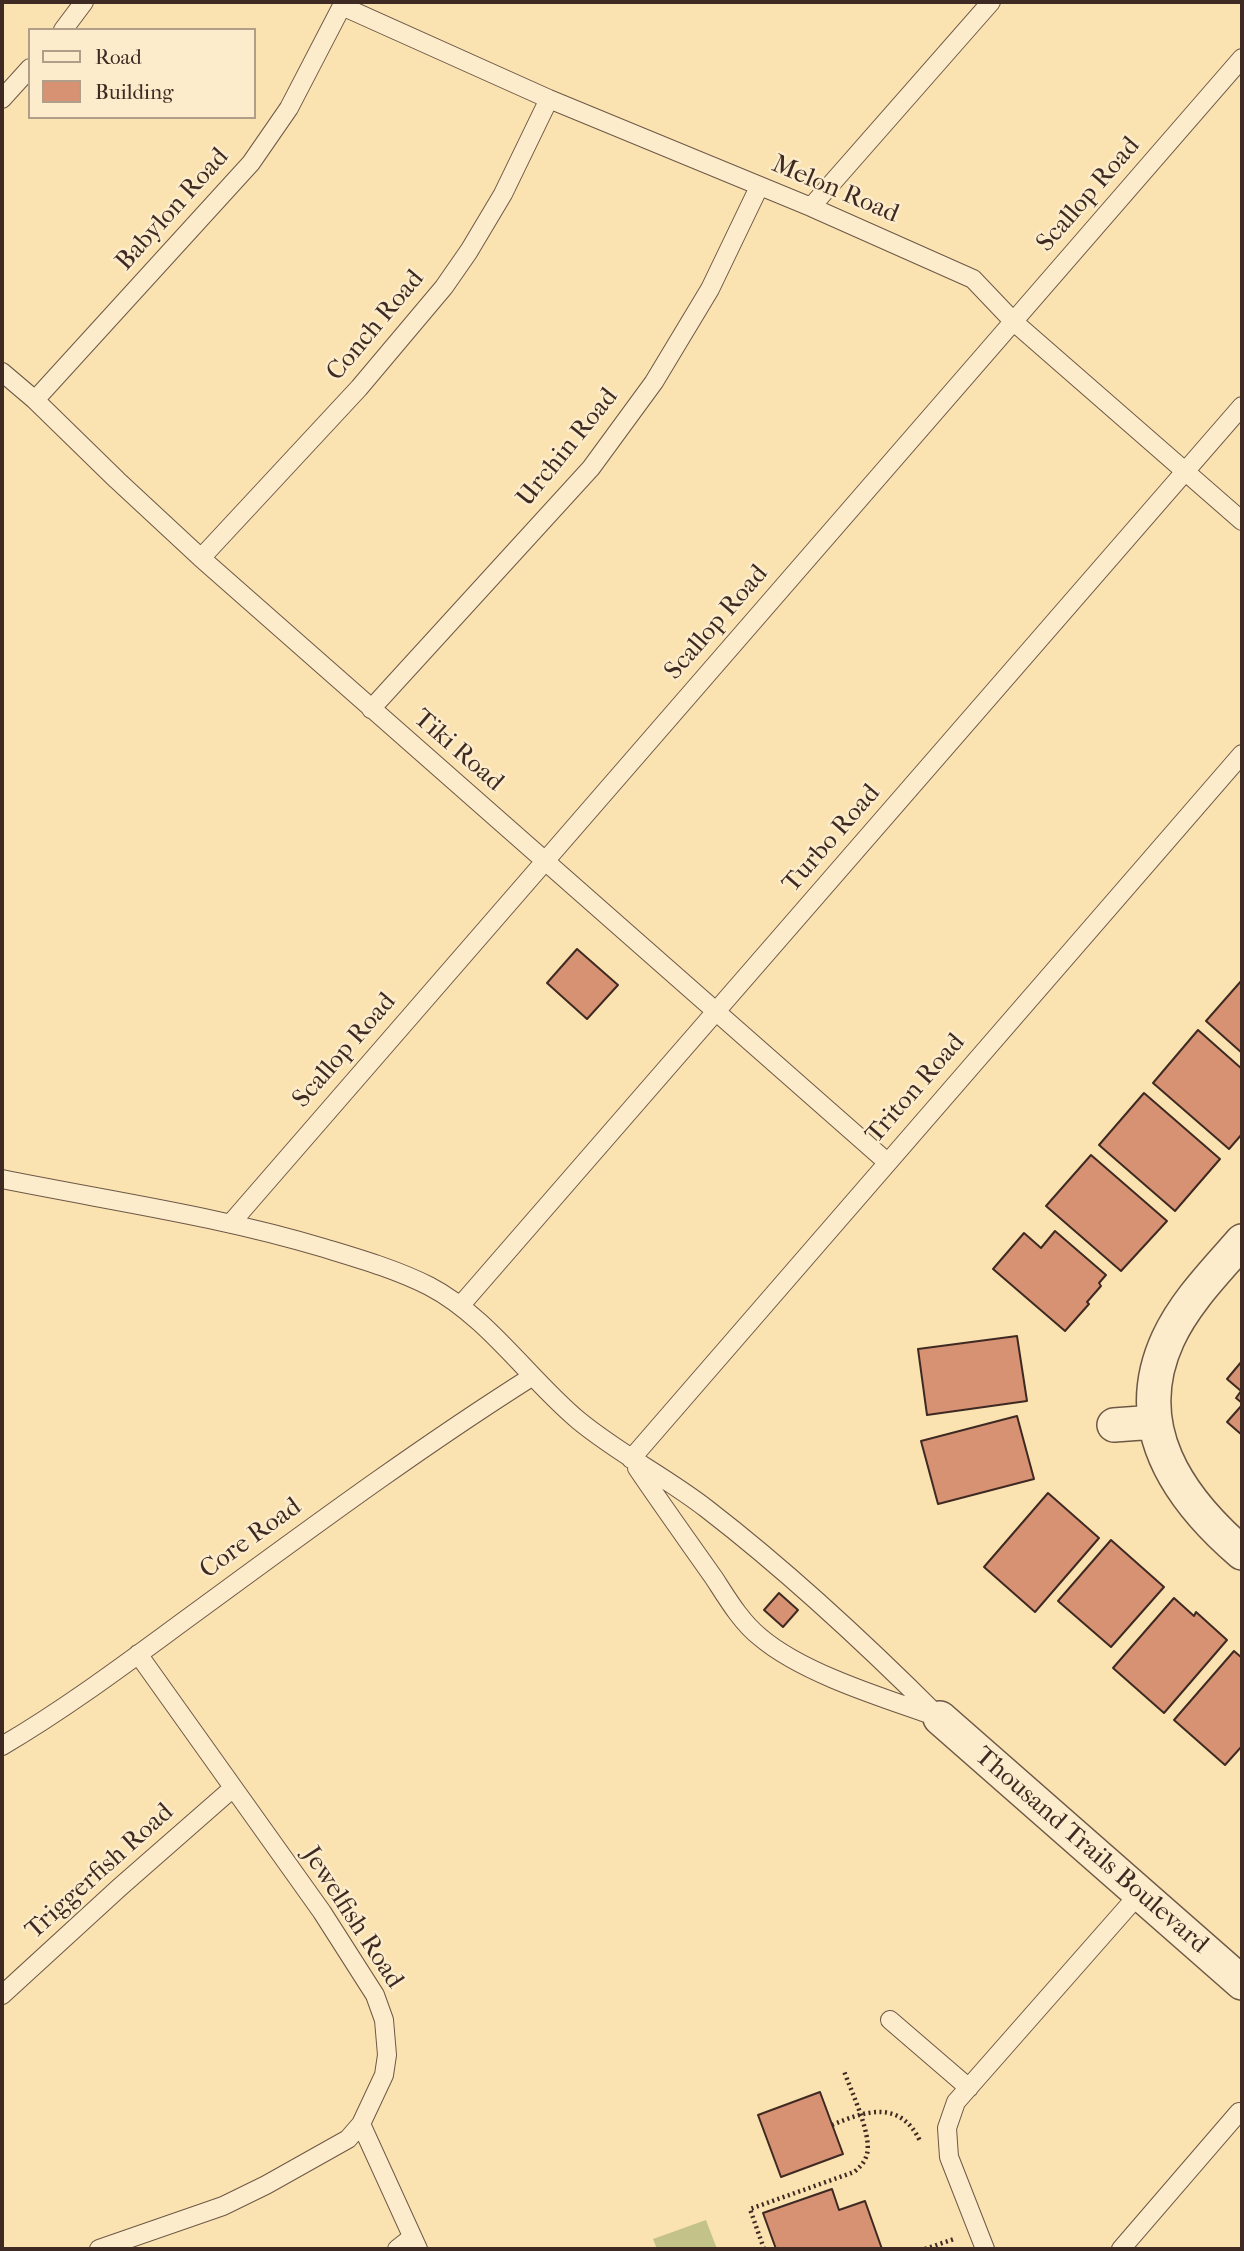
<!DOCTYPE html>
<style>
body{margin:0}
#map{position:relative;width:1244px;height:2251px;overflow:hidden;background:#fbe2b1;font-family:"IM FELL French Canon",serif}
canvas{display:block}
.frame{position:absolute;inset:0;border:4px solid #3e2a22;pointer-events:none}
.legend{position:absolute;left:28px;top:28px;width:228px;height:91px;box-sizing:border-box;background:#fceccc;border:2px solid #b09e88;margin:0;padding:9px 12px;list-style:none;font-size:21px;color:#3e2a22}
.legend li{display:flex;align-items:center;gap:14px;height:35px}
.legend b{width:35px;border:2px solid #b09e88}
</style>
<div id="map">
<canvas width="1244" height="2251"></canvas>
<div class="frame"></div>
<ul class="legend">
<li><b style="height:9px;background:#fceccc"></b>Road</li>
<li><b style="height:19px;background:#d69273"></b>Building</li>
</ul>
</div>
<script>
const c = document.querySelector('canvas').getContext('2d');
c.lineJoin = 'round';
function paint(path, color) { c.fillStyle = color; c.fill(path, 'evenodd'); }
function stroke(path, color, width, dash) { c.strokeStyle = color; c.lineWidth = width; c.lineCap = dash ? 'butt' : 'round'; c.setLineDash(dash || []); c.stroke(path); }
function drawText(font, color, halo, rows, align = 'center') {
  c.font = font + ' "IM FELL French Canon",serif'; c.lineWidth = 5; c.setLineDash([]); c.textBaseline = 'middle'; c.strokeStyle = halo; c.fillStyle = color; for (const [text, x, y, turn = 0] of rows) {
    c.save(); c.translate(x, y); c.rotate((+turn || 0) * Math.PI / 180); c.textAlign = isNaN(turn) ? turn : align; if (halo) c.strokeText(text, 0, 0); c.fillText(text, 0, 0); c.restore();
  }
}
paint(new Path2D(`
 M706,2220L717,2249H657L653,2239Z`), '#c3c288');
const building = new Path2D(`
 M577,949L618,985L587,1019L547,983Z
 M1242,980V1053L1206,1021Z
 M1198,1030L1242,1069V1134L1229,1149L1153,1083Z
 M1144,1093L1220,1159L1175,1211L1099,1145Z
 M1091,1155L1167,1221L1121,1271L1046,1206Z
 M1055,1231L1106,1275L1099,1283L1101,1286L1087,1302L1089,1304L1065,1331L993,1269L1024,1233L1041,1248Z
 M1017,1336L1027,1401L927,1415L918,1349Z
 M1242,1361V1403L1236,1398L1241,1391L1227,1379Z
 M1242,1405V1435L1227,1422Z
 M1017,1416L1034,1479L938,1504L921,1441Z
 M1048,1493L1099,1538L1035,1612L984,1567Z
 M1111,1540L1164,1587L1111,1647L1058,1601Z
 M779,1593L798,1610L783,1627L764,1610Z
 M1174,1598L1194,1616L1196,1612L1227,1640L1164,1713L1113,1668Z
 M1234,1651L1242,1658V1746L1225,1765L1174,1720Z
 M820,2092L843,2154L781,2177L758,2115Z
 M832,2189L839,2210L865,2201L882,2249H776L763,2213Z`);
paint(building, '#d69273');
stroke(building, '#3e2a22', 2);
const lane = new Path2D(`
 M344,7L549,99L811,207L973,279L1014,322L1242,521
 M63,30L84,2
 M2,99L30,68
 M811,207L991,2
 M2,372L35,400L117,480L201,558L887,1162
 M35,400L251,163L289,108L344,2
 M201,558L359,388L444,287L469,251L503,194L549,99
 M371,709L591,468L654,382L710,289L759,187
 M2,1179C110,1201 218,1216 324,1248C360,1259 395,1269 429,1286C487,1316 529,1379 578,1420C619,1454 666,1477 707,1509C790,1573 866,1644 940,1718
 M231,1223L1242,58
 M460,1306L1242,406
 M631,1459L1242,754
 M637,1468C662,1505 688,1541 714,1578C727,1598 741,1622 760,1637C802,1673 883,1698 935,1716
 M2,1746C72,1705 137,1655 203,1607C311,1528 419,1448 533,1376
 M2,1995L120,1887L233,1788
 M890,2020L969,2088
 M361,2124L418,2249
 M99,2249L223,2206L266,2185L348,2139L361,2124L384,2075L387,2055L384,2020L375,1995L322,1912L138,1654
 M397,2249L411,2238
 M985,2249L949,2157L947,2128L956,2102L1139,1894
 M1121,2249L1239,2112`);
const street = new Path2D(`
 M1242,1241C1216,1271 1185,1302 1168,1339C1128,1426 1178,1498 1242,1553
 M1114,1425L1155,1422
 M940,1718L1242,1983`);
stroke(lane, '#6d5846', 20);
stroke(street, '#6d5846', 36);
stroke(new Path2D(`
 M832,2125C865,2111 900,2099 920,2141
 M764,2249L750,2209L854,2172C860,2167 865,2162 867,2154C872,2134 851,2091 844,2071
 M925,2249L954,2239`), '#3e2a22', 4.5, [2, 3.5]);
stroke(lane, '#fceccc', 18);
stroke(street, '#fceccc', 33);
drawText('26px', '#3e2a22', '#fceccc', [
 ["Melon Road",835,190,23],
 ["Scallop Road",1089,195,-49],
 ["Babylon Road",173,210,-48],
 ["Conch Road",376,326,-50],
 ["Urchin Road",568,448,-51],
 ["Scallop Road",717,623,-49],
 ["Tiki Road",458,751,41],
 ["Turbo Road",832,839,-49],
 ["Scallop Road",345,1051,-49],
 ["Triton Road",916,1089,-49],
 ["Core Road",251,1539,-36],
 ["Thousand Trails Boulevard",1091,1851,41],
 ["Triggerfish Road",100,1872,-42],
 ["Jewelfish Road",352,1918,57]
]);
</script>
